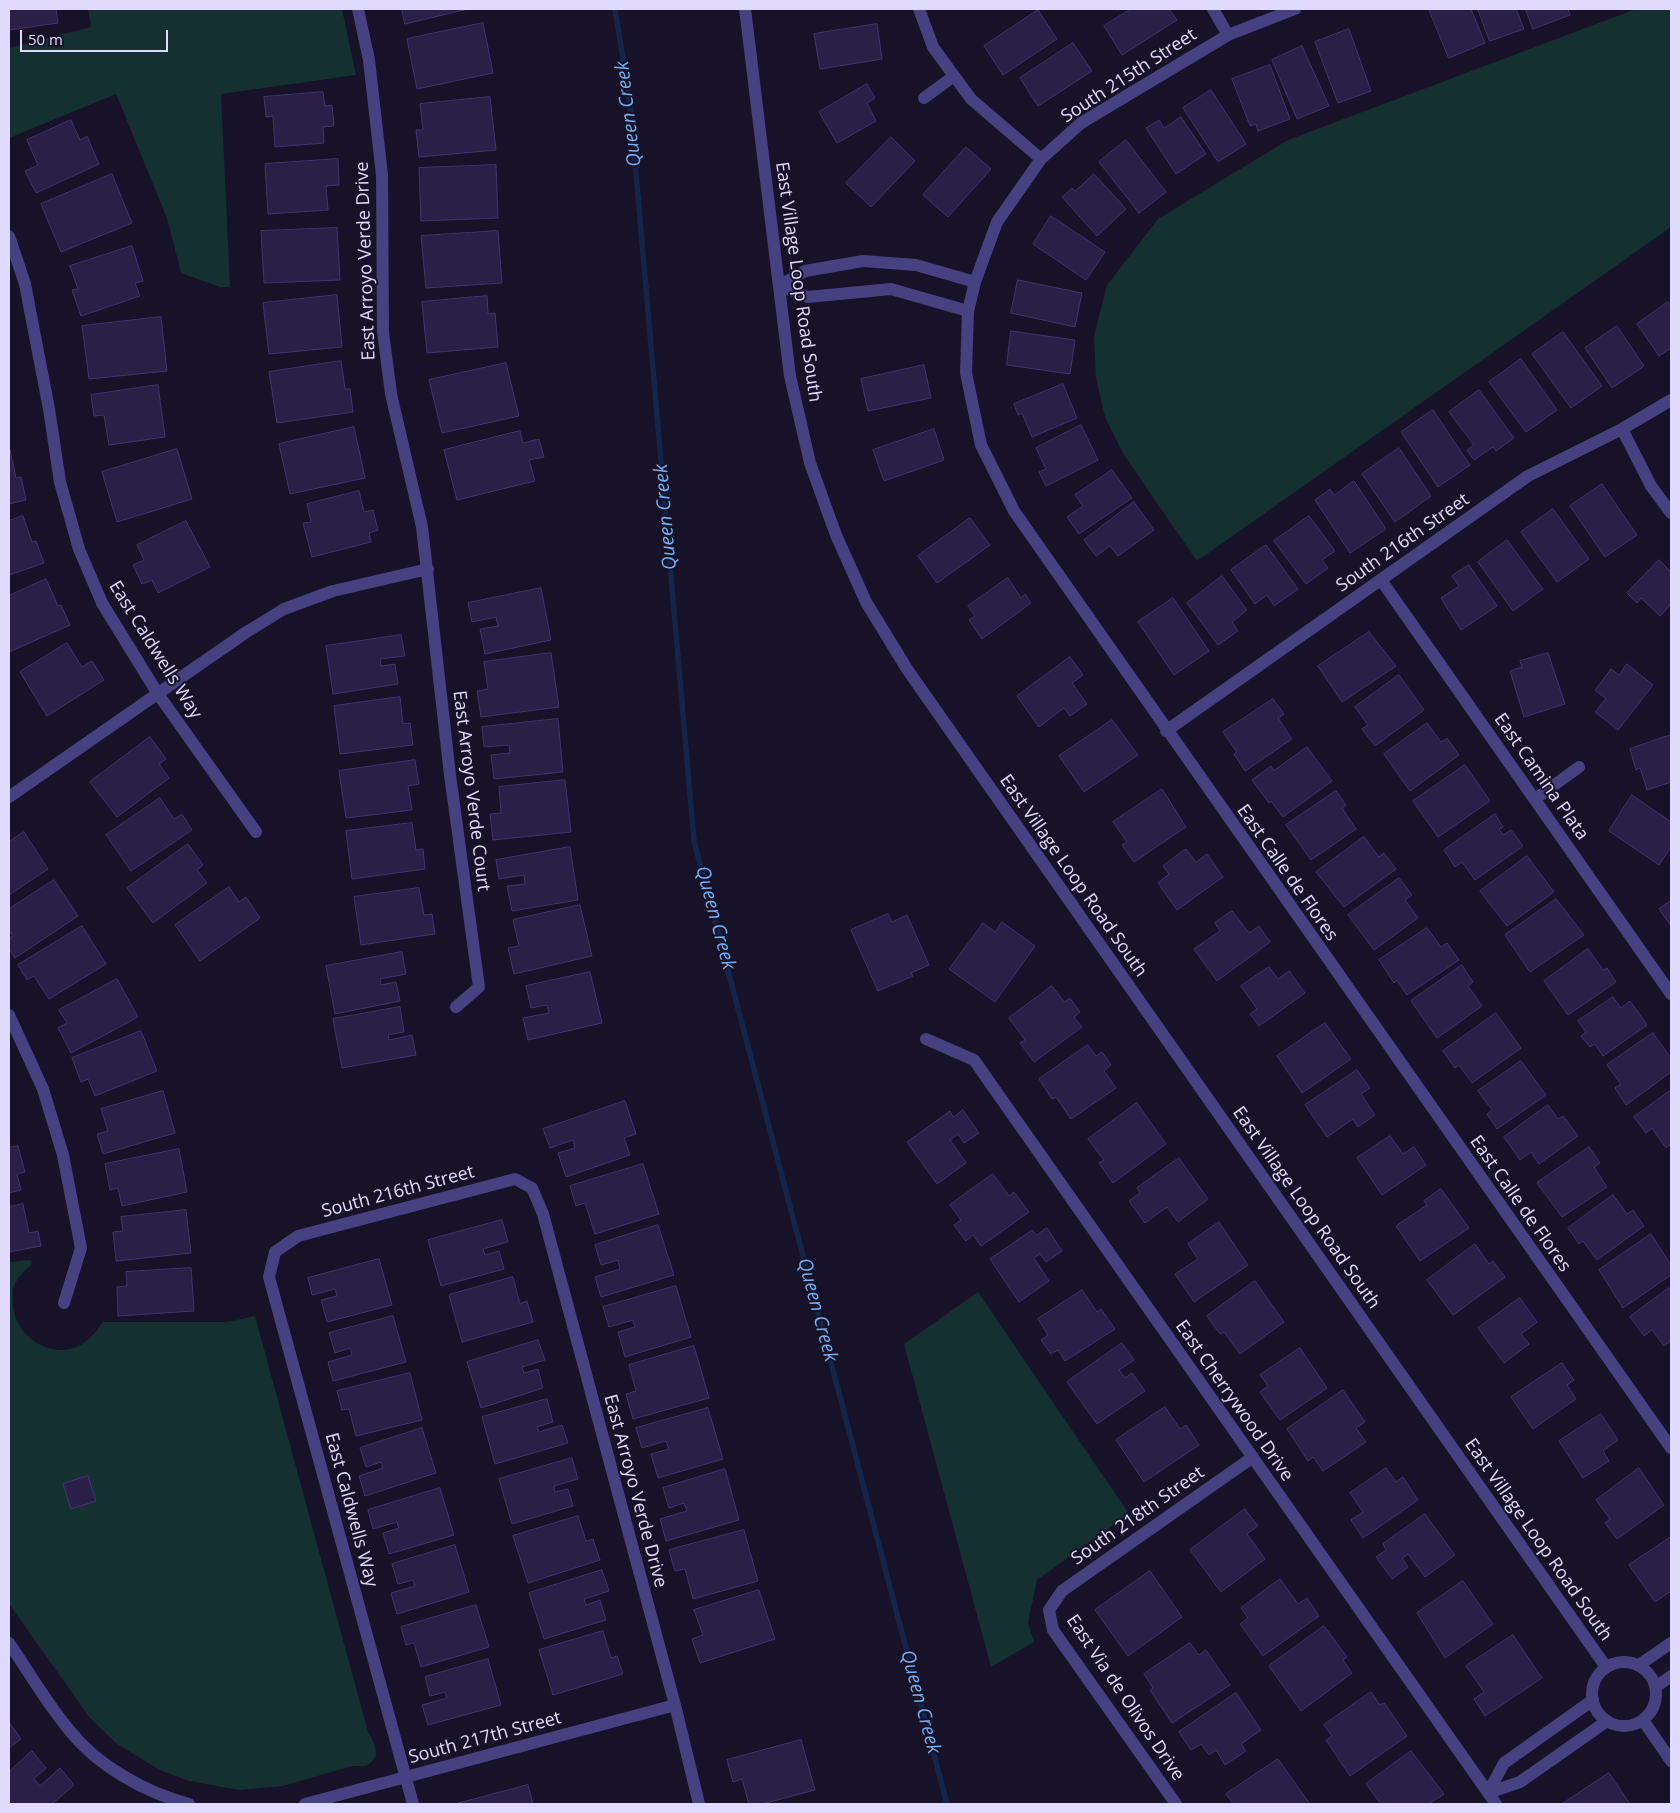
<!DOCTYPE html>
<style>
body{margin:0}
#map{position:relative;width:1680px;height:1813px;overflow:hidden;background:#171227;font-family:"Open Sans",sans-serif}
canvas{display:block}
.frame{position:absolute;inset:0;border:10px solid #e0dbfc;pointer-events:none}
.scale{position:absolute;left:20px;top:30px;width:148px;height:22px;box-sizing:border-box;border:2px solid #e0dbfc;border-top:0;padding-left:6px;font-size:15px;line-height:18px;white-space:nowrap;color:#e0dbfc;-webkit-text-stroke:4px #171227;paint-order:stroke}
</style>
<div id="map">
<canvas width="1680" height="1813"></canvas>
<div class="frame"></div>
<div class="scale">50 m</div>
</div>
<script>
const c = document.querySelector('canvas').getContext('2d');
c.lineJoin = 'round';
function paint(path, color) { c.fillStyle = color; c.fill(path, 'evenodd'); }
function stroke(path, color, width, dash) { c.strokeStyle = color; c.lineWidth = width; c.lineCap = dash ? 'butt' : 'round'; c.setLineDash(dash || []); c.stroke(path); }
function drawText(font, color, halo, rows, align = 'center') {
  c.font = font + ' "Open Sans",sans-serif'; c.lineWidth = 4; c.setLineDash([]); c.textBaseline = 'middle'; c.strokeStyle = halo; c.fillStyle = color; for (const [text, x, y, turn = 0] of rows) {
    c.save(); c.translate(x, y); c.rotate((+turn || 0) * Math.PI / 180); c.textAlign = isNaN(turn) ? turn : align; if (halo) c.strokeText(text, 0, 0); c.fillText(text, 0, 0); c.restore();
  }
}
paint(new Path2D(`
 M88,9H342L356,75L221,94L230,287H220L181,273L167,218L116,94L9,138V48L91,27Z
 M1636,9H1671V227L1197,561L1124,455L1105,417L1096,378L1094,336L1107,285L1158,219L1288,140Z
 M31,1260L32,1264C24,1271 17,1278 13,1288C12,1293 13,1299 13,1304C14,1335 49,1360 79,1346C89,1340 97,1331 103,1322H227L255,1316L368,1732L375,1745L376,1755L372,1762L366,1766H352L283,1786L239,1790L189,1781L160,1770L117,1744L90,1718L9,1604V1262Z
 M978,1292L1129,1514L1037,1580L1028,1623L1034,1642L991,1667L904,1344Z`), '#153031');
stroke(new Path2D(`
 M615,9L630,104L694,841L947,1804`), '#13254a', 5.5);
const building = new Path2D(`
 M9,9H56L58,23L9,30Z
 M402,9H468L405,24Z
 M1131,9H1169L1177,20L1122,55L1104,26Z
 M1429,9H1471L1485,43L1449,58Z
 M1478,9H1516L1524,29L1490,41Z
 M1526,9H1568L1570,15L1533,29Z
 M1038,10L1057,39L1003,75L984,46Z
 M483,23L493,73L417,89L407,39Z
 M877,24L882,59L820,69L814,34Z
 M1349,29L1371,91L1338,103L1315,42Z
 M1073,43L1092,71L1038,106L1020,78Z
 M1302,46L1329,106L1297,119L1272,60Z
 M1270,65L1290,119L1258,131L1256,124L1250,126L1232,79Z
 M867,84L875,98L867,103L876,121L837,143L819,112Z
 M1211,90L1246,144L1218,162L1183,108Z
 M323,92L325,106L332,105L334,126L323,127L324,143L275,147L273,116L266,117L264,97Z
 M490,97L496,150L419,157L416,130H423L420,104Z
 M1181,117L1206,154L1176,174L1146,128L1159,120L1164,128Z
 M71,120L80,140L87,136L99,164L36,193L25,171L38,165L27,140Z
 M891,137L915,161L871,207L846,183Z
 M1126,140L1166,192L1139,213L1099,162Z
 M966,147L991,169L948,217L923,195Z
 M338,159L339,185L326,186L328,210L268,214L265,164Z
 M496,165L498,218L421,221L419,168Z
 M112,174L132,223L61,252L41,204Z
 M1094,174L1126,209L1097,236L1062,197L1072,188L1075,191Z
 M1051,216L1105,252L1086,280L1033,244Z
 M337,228L340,280L264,283L261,231Z
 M498,231L502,283L426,288L421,236Z
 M132,246L143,281L135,283L140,296L81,316L72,290L78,289L70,266Z
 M1018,280L1082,293L1075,327L1011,313Z
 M337,295L342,347L269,354L263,303Z
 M487,296L488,314L495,313L498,347L427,353L422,302Z
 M1668,302L1671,306V348L1659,356L1637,324Z
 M161,317L167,371L89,379L82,326Z
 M1617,326L1644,366L1612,388L1585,348Z
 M1011,331L1075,340L1070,374L1007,365Z
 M1563,332L1602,386L1571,408L1532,354Z
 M1521,359L1557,410L1526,432L1489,382Z
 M341,361L345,389H350L353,412L277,423L269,372Z
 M506,363L519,416L442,433L429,380Z
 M924,365L931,398L868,411L861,379Z
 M1063,384L1077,418L1032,437L1022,413L1018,415L1014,404Z
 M158,385L165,437L109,445L104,415L94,416L91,395Z
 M1479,390L1514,438L1496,451L1493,447L1474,460L1467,450L1474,445L1449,412Z
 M1433,410L1470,465L1438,487L1401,432Z
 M1081,425L1098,460L1046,486L1039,472L1046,469L1036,448Z
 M354,427L365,478L290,494L279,444Z
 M934,429L944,460L884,481L873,450Z
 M520,431L523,443L539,439L544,457L529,460L535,481L457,500L444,450Z
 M1399,448L1431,496L1395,522L1362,474Z
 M177,449L192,499L117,522L102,472Z
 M10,450L16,478L21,477L26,500L9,504Z
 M1112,470L1132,498L1079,534L1067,517L1083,506L1075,495Z
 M1354,481L1386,529L1350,553L1315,500L1330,489L1334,495Z
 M1602,484L1637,535L1605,557L1570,506Z
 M359,491L364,512L373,510L378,530L369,533L371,542L312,557L303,523L311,522L307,504Z
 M1134,502L1154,530L1118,556L1110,546L1096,556L1084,540Z
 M1553,509L1589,559L1557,582L1521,532Z
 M23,516L32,542L36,541L44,563L9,575V521Z
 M1309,516L1335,551L1322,560L1328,568L1306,584L1274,541Z
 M970,518L990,545L937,583L918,556Z
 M186,521L210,567L158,593L152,580L142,584L133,565L144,560L137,545Z
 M1507,540L1543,589L1513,611L1478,562Z
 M1266,545L1298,589L1274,606L1267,595L1255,604L1231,570Z
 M1659,560L1671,572V604L1660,616L1641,598L1637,603L1627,593Z
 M1469,565L1497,606L1461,630L1441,598L1459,586L1452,576Z
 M1222,576L1247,610L1232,622L1238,631L1218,645L1187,603Z
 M1008,578L1021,598L1025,594L1031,603L982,639L969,620L975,616L968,606Z
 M46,579L58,606L61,605L70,625L9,652V596Z
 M541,588L551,640L485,654L480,629L498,626L496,617L472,622L468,603Z
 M1173,598L1209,651L1174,675L1138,622Z
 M1369,632L1396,666L1342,702L1318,666Z
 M401,635L405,656L380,659L381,666L395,664L398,684L333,694L326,646Z
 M67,643L82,667L92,661L104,680L47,716L20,672Z
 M551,653L559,707L481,717L477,691L488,689L484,662Z
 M1548,653L1565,704L1524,717L1510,671L1522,667L1520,661Z
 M1070,657L1083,675L1072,683L1087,704L1070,716L1064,708L1039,727L1017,696Z
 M1627,664L1653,685L1618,730L1595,712L1606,699L1595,690L1611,669L1619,675Z
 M1399,675L1424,710L1375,746L1362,729L1368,725L1355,707Z
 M400,697L403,724L410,723L413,745L340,754L334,706Z
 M1273,699L1284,714L1278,718L1292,739L1245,771L1234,754L1237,752L1223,732Z
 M558,719L563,772L494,779L491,755L510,753L509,745L484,747L482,727Z
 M1112,720L1138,755L1084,792L1059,756Z
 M1427,723L1441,742L1447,738L1459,755L1410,791L1384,754Z
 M1671,735V782L1647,790L1640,768L1636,770L1630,749Z
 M150,737L166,759L159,764L169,778L117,817L90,782Z
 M1307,747L1332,781L1283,817L1271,801L1269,803L1252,780L1271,766L1274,770Z
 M415,760L419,784L408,786L412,810L346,818L339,771Z
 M1465,765L1490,801L1438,837L1413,801Z
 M565,780L571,832L493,840L490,814L501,813L499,787Z
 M1162,789L1186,827L1134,862L1122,845L1127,842L1113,822Z
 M1336,791L1346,805L1342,808L1356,829L1311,860L1286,825Z
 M1632,795L1671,822V847L1659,865L1609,831Z
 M160,798L174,819L182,814L192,830L131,871L106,835Z
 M1495,814L1503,827L1499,829L1503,835L1511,830L1523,846L1475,880L1462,862L1455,867L1444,850Z
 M412,823L416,850L423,849L425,869L352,879L346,831Z
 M24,832L48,869L9,895V842Z
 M1364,837L1379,857L1384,853L1396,869L1344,907L1316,872Z
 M188,844L203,865L197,870L207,883L153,923L127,888Z
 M570,847L578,900L512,911L507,886L525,884L524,875L499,879L496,860Z
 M1186,849L1196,862L1207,854L1223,877L1177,910L1158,883L1169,874L1163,866Z
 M1527,856L1554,892L1507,926L1480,891Z
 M1399,878L1412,895L1405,900L1418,918L1374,950L1348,915Z
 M54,880L78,916L15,958L9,949V939L13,936L9,930V909Z
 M229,887L239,902L246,897L260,918L200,961L175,925Z
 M419,888L424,915L432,914L435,934L361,945L354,897Z
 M1556,899L1584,935L1530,972L1505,935Z
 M1671,901V926L1659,909Z
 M580,905L592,956L514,974L508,948L519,946L513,920Z
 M1232,911L1249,933L1259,926L1270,942L1217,981L1194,949L1220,931L1215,923Z
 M888,914L892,922L907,915L929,965L911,973L913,976L878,991L851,930Z
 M1002,922L1035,946L995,1002L949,969L983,923L995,932Z
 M82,926L106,964L49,999L34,976L27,980L18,965Z
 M1427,928L1441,947L1447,943L1459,960L1407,995L1397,980L1394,983L1379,960Z
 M1588,949L1603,970L1607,968L1616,982L1568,1015L1544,981Z
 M402,952L406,974L380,979L381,985L396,982L400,1001L335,1014L326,966Z
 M1462,965L1473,982L1468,986L1482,1006L1437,1038L1411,1001Z
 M1269,967L1278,979L1289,971L1305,993L1259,1026L1250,1014L1257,1009L1241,986Z
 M590,972L602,1023L528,1040L523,1018L549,1013L547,1005L531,1008L526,986Z
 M117,979L138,1017L71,1053L58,1028L67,1023L59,1010Z
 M1052,986L1064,1002L1070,998L1080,1012L1074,1017L1082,1027L1034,1062L1020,1043L1025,1040L1009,1018Z
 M1613,997L1621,1008L1630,1001L1647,1025L1603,1056L1595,1044L1590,1047L1581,1036L1586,1032L1578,1021Z
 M400,1007L404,1032L388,1035L389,1040L412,1035L416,1055L342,1068L333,1019Z
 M1496,1013L1521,1048L1472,1083L1459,1065L1455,1068L1443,1051Z
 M1325,1023L1351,1059L1302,1093L1277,1056Z
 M141,1031L157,1071L95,1096L88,1079L81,1082L72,1058Z
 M1653,1033L1671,1058V1072L1626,1105L1615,1088L1621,1084L1607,1065Z
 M1088,1045L1096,1056L1102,1052L1111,1065L1104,1071L1116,1088L1071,1119L1056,1097L1052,1099L1039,1079Z
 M1521,1061L1546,1095L1497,1129L1487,1114L1492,1110L1478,1091Z
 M1357,1070L1370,1088L1361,1094L1375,1115L1358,1127L1353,1119L1327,1137L1305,1105Z
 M1671,1090V1144L1666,1148L1652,1128L1646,1133L1634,1117Z
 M163,1091L175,1133L103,1154L97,1134L108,1131L101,1109Z
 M625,1101L636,1134L624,1138L630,1155L566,1177L558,1153L575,1148L573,1140L550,1148L543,1129Z
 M1137,1103L1166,1144L1113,1183L1099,1163L1104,1160L1088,1139Z
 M1548,1105L1558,1119L1563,1116L1578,1136L1539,1164L1531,1152L1520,1160L1504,1137Z
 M963,1110L979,1133L964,1143L958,1134L950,1140L966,1163L937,1184L907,1142L950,1111L953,1117Z
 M1390,1136L1403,1154L1414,1147L1426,1165L1382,1195L1357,1158Z
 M18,1146L25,1172L17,1174L21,1190L9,1193V1148Z
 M1589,1147L1600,1163L1594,1167L1607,1187L1562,1217L1537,1183Z
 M179,1149L187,1192L122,1206L118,1188L110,1190L105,1164Z
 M1179,1158L1208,1199L1178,1222L1167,1207L1145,1223L1129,1201L1140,1193L1137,1188Z
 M643,1164L659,1214L595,1234L585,1203L576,1206L570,1186Z
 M993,1174L1009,1196L1014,1192L1029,1212L981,1246L973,1235L966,1241L954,1225L961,1220L950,1205Z
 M1441,1189L1469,1228L1420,1261L1396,1226L1427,1205L1424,1201Z
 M1613,1195L1627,1214L1633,1210L1644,1226L1597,1260L1583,1241L1579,1244L1568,1228Z
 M23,1204L29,1233L38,1231L41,1246L9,1252V1207Z
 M186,1210L191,1253L116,1261L113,1232L123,1231L121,1217Z
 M502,1220L508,1242L483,1249L485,1255L499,1251L504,1269L441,1286L428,1240Z
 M1219,1222L1248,1265L1194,1302L1175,1274L1198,1259L1188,1244Z
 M658,1225L674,1275L601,1297L595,1277L620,1269L618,1260L601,1265L595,1245Z
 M1047,1228L1062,1251L1046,1262L1040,1254L1034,1258L1049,1281L1019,1302L990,1259L1032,1230L1036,1235Z
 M1651,1234L1671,1265V1275L1623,1308L1599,1270Z
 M1475,1244L1489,1264L1493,1261L1505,1277L1453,1315L1427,1280Z
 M379,1259L392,1305L327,1322L321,1300L337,1296L335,1289L312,1295L308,1278Z
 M191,1268L194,1311L118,1316L117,1287L127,1286L126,1272Z
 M513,1277L520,1304L527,1301L533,1322L462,1342L449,1295Z
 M1255,1281L1284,1322L1240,1354L1224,1332L1220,1334L1207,1316Z
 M676,1286L691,1337L625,1357L618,1332L635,1327L633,1320L609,1327L603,1307Z
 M1669,1288L1671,1292V1341L1664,1346L1652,1330L1644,1336L1630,1317Z
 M1082,1290L1097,1312L1101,1309L1115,1329L1065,1361L1058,1350L1051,1354L1041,1340L1048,1335L1038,1319Z
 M1520,1298L1537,1322L1521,1334L1529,1344L1504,1363L1478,1328Z
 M393,1316L406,1362L333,1381L328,1362L352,1355L350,1348L335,1353L329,1333Z
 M538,1340L545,1360L522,1367L524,1373L538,1369L543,1388L481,1408L467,1362Z
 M1122,1343L1134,1360L1119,1370L1125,1378L1132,1373L1145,1391L1097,1424L1067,1382Z
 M694,1346L709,1398L633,1419L626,1394L636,1391L629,1365Z
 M1300,1348L1327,1388L1280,1420L1260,1392L1268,1386L1260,1375Z
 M1562,1363L1574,1380L1567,1385L1576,1399L1533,1429L1511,1397Z
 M410,1373L422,1420L356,1436L349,1409L342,1410L337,1391Z
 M1343,1390L1365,1422L1356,1428L1366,1442L1323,1471L1313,1457L1308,1461L1287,1429Z
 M547,1399L553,1422L537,1427L539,1432L562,1425L568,1443L495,1464L482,1417Z
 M1165,1407L1180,1429L1186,1425L1199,1445L1144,1482L1116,1440Z
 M708,1408L723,1459L658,1478L651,1454L669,1449L666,1441L642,1448L636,1428Z
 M1601,1414L1618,1440L1603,1451L1609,1461L1583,1478L1559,1441Z
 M422,1428L436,1473L365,1496L359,1476L383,1468L381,1462L366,1467L360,1448Z
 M572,1458L578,1479L554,1486L555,1492L568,1489L573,1506L512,1524L499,1479Z
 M1386,1468L1396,1482L1403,1477L1418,1500L1363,1538L1351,1520L1363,1512L1350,1493Z
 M1639,1468L1664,1505L1617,1539L1605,1523L1610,1519L1596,1500Z
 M725,1469L739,1520L666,1541L660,1519L687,1511L684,1503L669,1508L663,1488Z
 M88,1476L96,1501L71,1509L63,1484Z
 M440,1488L454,1535L389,1554L383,1533L399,1528L397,1522L373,1529L368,1510Z
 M1245,1509L1258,1526L1247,1534L1265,1559L1221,1592L1190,1550Z
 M1425,1514L1455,1555L1425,1577L1408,1554L1402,1558L1408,1567L1392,1579L1376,1557L1386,1550L1383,1544Z
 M578,1516L586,1541L593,1539L600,1560L528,1583L513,1536Z
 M744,1530L758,1581L693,1599L685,1569L675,1571L669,1550Z
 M1671,1537V1591L1655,1602L1629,1565Z
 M455,1545L469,1592L397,1614L391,1593L415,1586L413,1580L398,1584L392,1564Z
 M602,1570L609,1591L584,1599L586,1605L600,1600L606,1620L544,1639L529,1593Z
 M1150,1571L1182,1617L1128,1656L1095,1610Z
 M1280,1579L1298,1604L1307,1598L1319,1616L1263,1656L1240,1624L1248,1618L1241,1608Z
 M1463,1581L1493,1624L1445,1658L1417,1613Z
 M759,1590L775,1639L700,1663L692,1639L703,1635L694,1610Z
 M476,1605L489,1647L421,1667L414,1643L406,1645L401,1627Z
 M1324,1626L1347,1657L1343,1660L1352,1673L1301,1711L1269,1666Z
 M603,1631L611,1658L617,1656L623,1674L553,1695L539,1650Z
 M1513,1635L1542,1678L1485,1716L1474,1699L1484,1692L1466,1666Z
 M1190,1643L1199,1655L1206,1650L1230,1685L1172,1723L1150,1690L1153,1688L1144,1674Z
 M488,1659L501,1705L428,1725L422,1705L447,1698L445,1692L430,1696L425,1677Z
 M1371,1692L1380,1705L1384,1703L1407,1736L1350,1776L1326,1740L1332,1736L1324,1725Z
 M1236,1693L1261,1730L1241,1744L1246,1751L1225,1765L1216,1750L1209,1755L1201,1744L1191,1750L1179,1732Z
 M9,1722L21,1739L9,1748Z
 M801,1740L815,1790L762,1804H749L742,1779L733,1782L727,1760Z
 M32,1751L46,1768L34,1779L40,1786L60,1768L74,1785L52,1804H9V1772Z
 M1411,1751L1444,1794L1429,1804H1381L1366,1784Z
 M1278,1759L1310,1804H1233L1226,1794Z
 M1609,1773L1630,1804H1562Z
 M528,1785L533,1804H455Z`);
paint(building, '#291f47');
stroke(building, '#433371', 1);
stroke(new Path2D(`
 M358,9L369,60L382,175L383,332L391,394L422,527L450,775L479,987L456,1007
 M919,9L933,47L971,99L1041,159
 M1213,9L1228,35
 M1295,9L1228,35L1081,123L1041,159L997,222L975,282L968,311L966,373L981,445L1014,511L1671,1448
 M924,98L954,76
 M9,236L25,284L49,409L60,482L79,549L102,603L158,694L256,832
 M779,286L805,271L863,261L916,265L975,282
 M779,286L808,297L891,289L968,311
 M1622,429L1651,486L1671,513
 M1381,580L1671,994
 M1166,731L1528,476L1622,429L1671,400
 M9,797L245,633L284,609L333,591L428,569
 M1535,799L1579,767
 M9,1015L43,1089L63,1155L81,1248L64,1303
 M926,1039L974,1060L1496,1804
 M9,1643C29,1672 47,1704 70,1731C98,1766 146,1793 189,1804
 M1639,1665L1671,1643
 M1656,1687L1671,1676
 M1488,1793L1504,1763L1593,1700
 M1488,1793L1520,1782L1607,1721
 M305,1804L675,1705
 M413,1804L269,1277L275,1252L298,1236L515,1179L532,1188L543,1214L675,1705L699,1804
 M1176,1804L1053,1630L1049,1610L1062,1591L1253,1457`), '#474182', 12);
stroke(new Path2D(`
 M745,9L790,376L810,463L836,535L866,602L907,669L1606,1667
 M1592 1694a32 32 0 1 1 64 0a32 32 0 1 1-64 0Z
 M1643,1720L1671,1761`), '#474182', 12);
drawText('18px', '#e0dbfc', '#171227', [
 ["South 215th Street",1129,76,-33],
 ["East Arroyo Verde Drive",366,261,-92],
 ["East Village Loop Road South",798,282,82],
 ["South 216th Street",1403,543,-35],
 ["East Caldwells Way",155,650,58],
 ["East Camina Plata",1541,777,55],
 ["East Arroyo Verde Court",471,791,83],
 ["East Calle de Flores",1287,873,55],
 ["East Village Loop Road South",1073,876,55],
 ["South 216th Street",398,1192,-15],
 ["East Calle de Flores",1520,1204,55],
 ["East Village Loop Road South",1306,1208,55],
 ["East Cherrywood Drive",1234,1401,55],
 ["East Arroyo Verde Drive",635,1491,75],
 ["East Caldwells Way",351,1510,75],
 ["South 218th Street",1138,1516,-35],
 ["East Village Loop Road South",1538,1540,55],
 ["East Via de Olivos Drive",1125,1698,56],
 ["South 217th Street",485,1738,-15]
]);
drawText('italic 19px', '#71b1f4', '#171227', [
 ["Queen Creek",629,114,-97],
 ["Queen Creek",666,517,-95],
 ["Queen Creek",715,918,75],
 ["Queen Creek",817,1310,75],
 ["Queen Creek",920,1702,75]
]);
</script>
